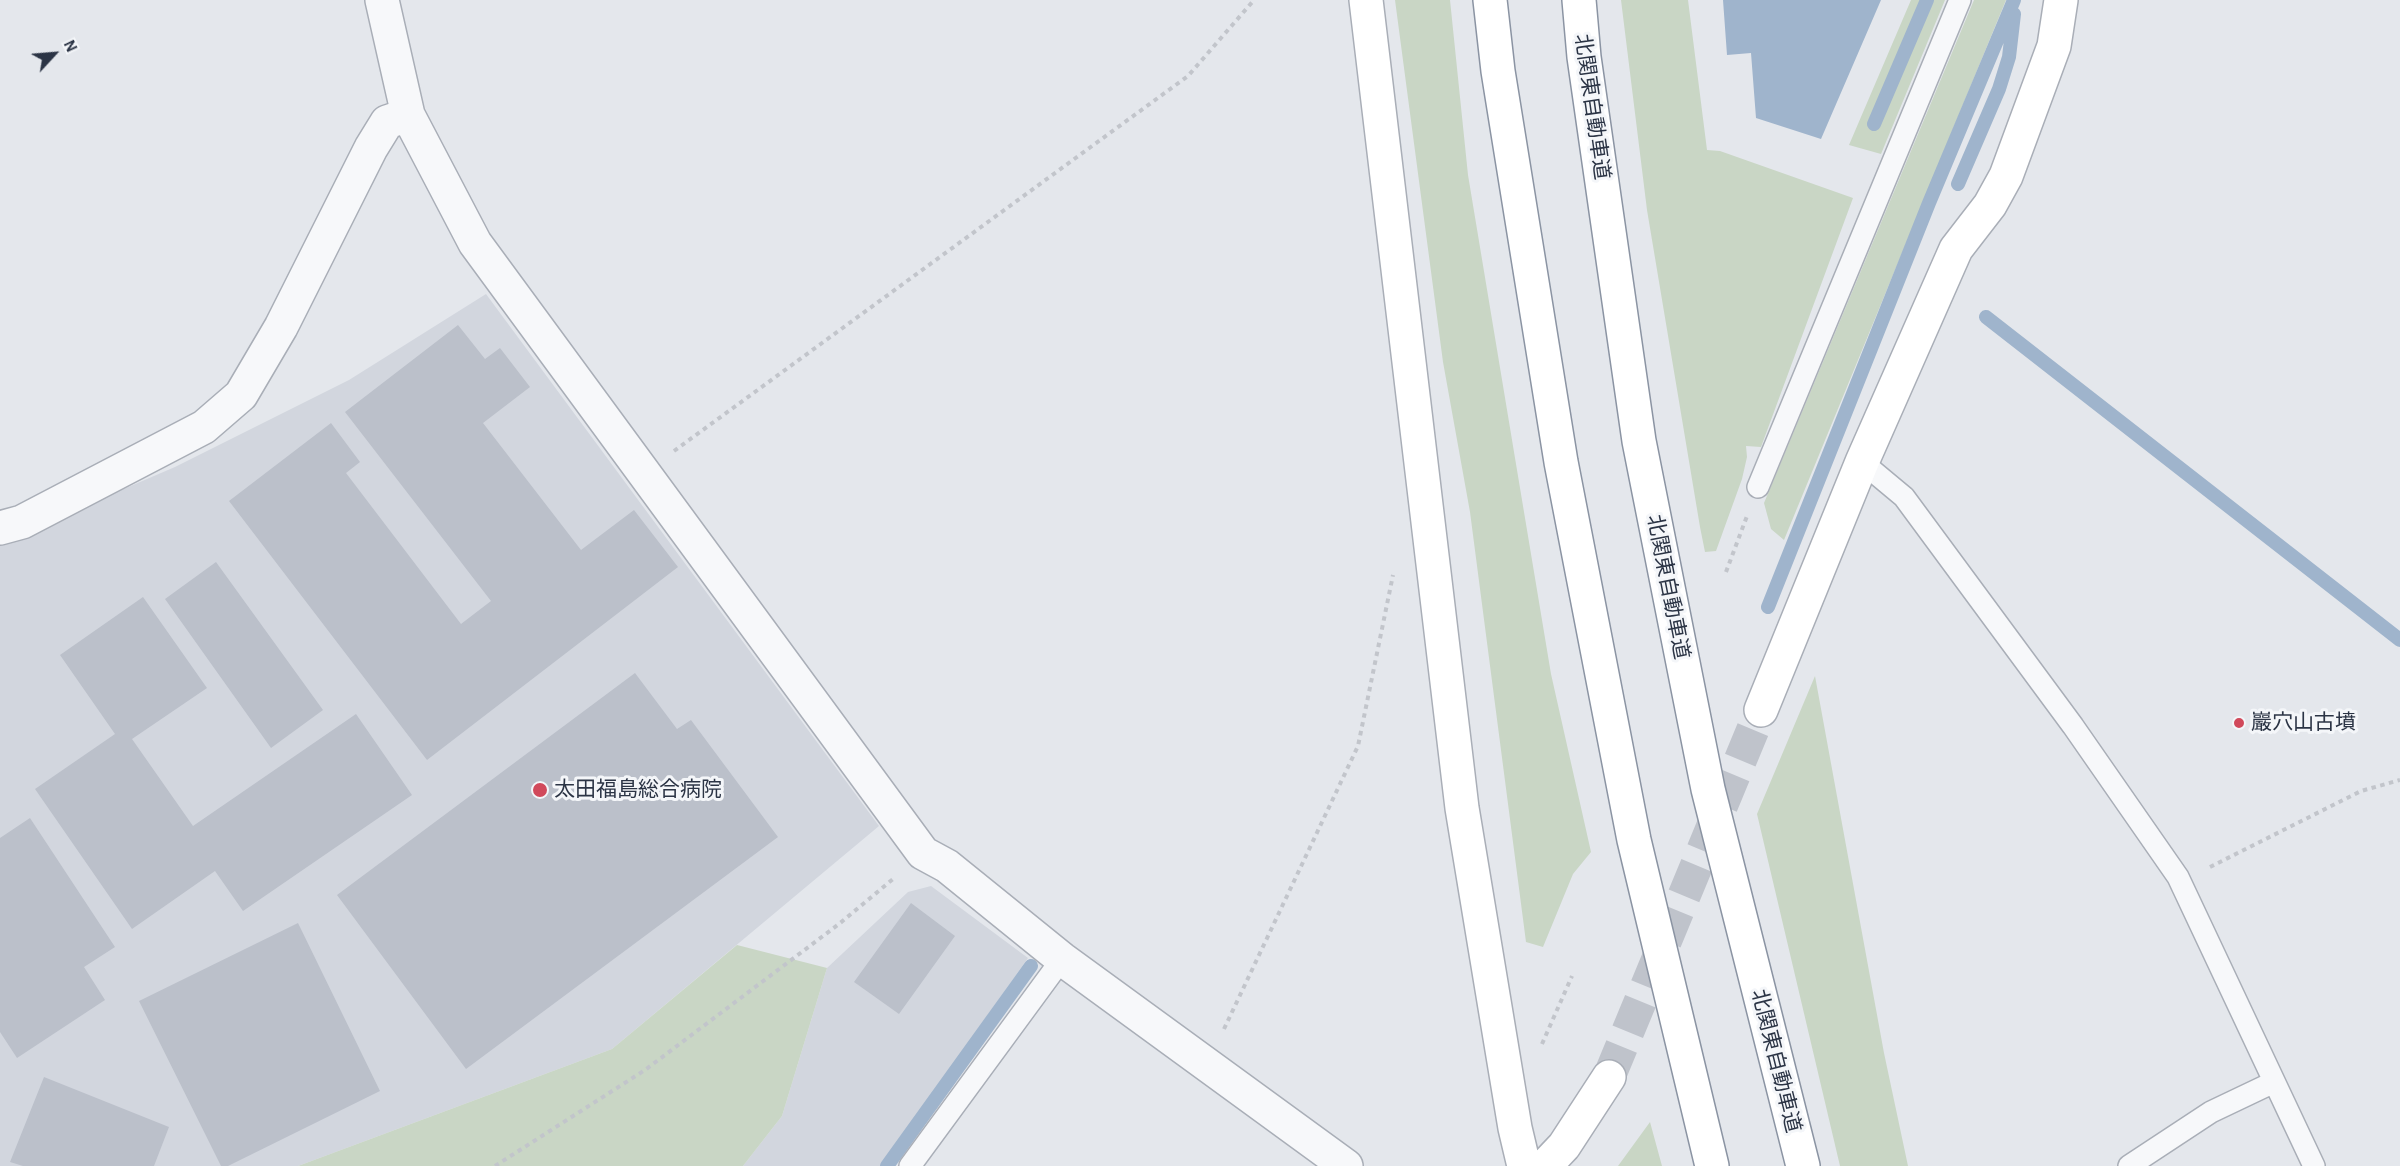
<!DOCTYPE html>
<meta charset="utf-8">
<style>
body{margin:0}
#map{position:relative;width:2400px;height:1166px;overflow:hidden;background:#e4e7ec;font-family:"Alegreya Sans",sans-serif}
canvas{display:block}
.north{position:absolute;left:24px;top:24px;width:60px;height:60px;-webkit-text-stroke:4px #f4f6f9;paint-order:stroke;rotate:64deg;font-size:16px;font-weight:700;line-height:24px;text-align:center;color:#2b3445}
.north::after{content:'';display:block;margin:auto;width:21px;height:27px;background:#2b3445;clip-path:polygon(50% 0,100% 100%,50% 72%,0 100%)}
</style>
<div id="map">
<canvas width="2400" height="1166"></canvas>
<div class="north">N</div>
</div>
<script>
const ctx = document.querySelector('canvas').getContext('2d');
ctx.lineJoin = 'round';
function fillPath(path, color) {
  ctx.fillStyle = color;
  ctx.fill(path, 'evenodd');
}
function poly(rows) {
  const path = new Path2D();
  for (const r of rows) {
    path.moveTo(r[0], r[1]);
    for (let i = 2; i < r.length; i += 2) path.lineTo(r[i], r[i + 1]);
  }
  return path;
}
function trace(path, color, width, dash) {
  ctx.strokeStyle = color;
  ctx.lineWidth = width;
  ctx.lineCap = dash ? 'butt' : 'round';
  ctx.setLineDash(dash || []);
  ctx.stroke(path);
}
function label(font, color, halo, rows, align = 'center') {
  ctx.font = font + ' "Alegreya Sans","Noto Sans JP",sans-serif';
  ctx.lineWidth = 6;
  ctx.setLineDash([]);
  ctx.textBaseline = 'middle';
  ctx.strokeStyle = halo;
  ctx.fillStyle = color;
  for (const [text, x, y, turn = 0] of rows) {
    ctx.save();
    ctx.translate(x, y);
    ctx.rotate((+turn || 0) * Math.PI / 180);
    ctx.textAlign = isNaN(turn) ? turn : align;
    if (halo) ctx.strokeText(text, 0, 0);
    ctx.fillText(text, 0, 0);
    ctx.restore();
  }
}
const built = poly([
 [486,294,879,826,612,1049,298,1166,0,1166,0,542,175,467,349,380],
 [931,886,1028,958,881,1166,743,1166,782,1116,827,968,908,892]
]);
const green = poly([
 [1395,0,1450,0,1468,175,1515,458,1551,674,1591,852,1573,874,1543,947,1526,942,1470,512,1443,362],
 [1621,0,1688,0,1707,150,1720,151,1853,198,1761,447,1746,446,1747,457,1742,479,1716,551,1705,552,1700,527,1647,210],
 [1911,0,1945,0,1881,154,1849,145],
 [1974,0,2006,0,1784,540,1771,529,1764,503],
 [1815,676,1884,1053,1908,1166,1840,1166,1757,814],
 [737,945,827,968,782,1116,743,1166,298,1166,612,1049],
 [1650,1122,1662,1166,1618,1166]
]);
const water = poly([
 [1723,0,1881,0,1821,139,1756,118,1751,53,1727,55]
]);
const stream = poly([
 [1874,124,1927,0],
 [1958,184,1999,89,2009,57,2014,14],
 [1986,317,2400,640],
 [1768,607,1929,203,2014,0],
 [887,1166,1031,966]
]);
const building = poly([
 [458,325,485,359,500,348,530,387,483,423,581,550,634,510,678,567,427,760,229,501,331,423,360,462,346,473,461,624,491,601,345,412],
 [216,562,323,710,271,748,165,599],
 [143,597,207,688,132,739,193,826,356,714,412,795,243,911,215,871,132,929,35,789,115,734,60,655],
 [635,673,677,729,691,720,778,837,466,1069,337,895],
 [30,818,115,947,84,967,105,1000,17,1058,0,1032,0,838],
 [911,903,955,936,899,1014,854,982],
 [298,923,380,1091,228,1166,221,1166,139,1001],
 [44,1077,169,1127,154,1166,23,1166,10,1162]
]);
const secondaryTunnel = poly([
 [1609,1077,1761,710]
]);
const path = poly([
 [674,451,1188,76,1254,0],
 [1726,572,1747,516],
 [2210,867,2361,791,2400,780],
 [1224,1029,1358,746,1393,575],
 [1542,1044,1572,976],
 [495,1166,645,1070,839,924,893,879]
]);
const lane = poly([
 [1862,462,1904,497,2073,726,2178,877,2314,1166],
 [1758,487,1960,0],
 [910,1166,1062,959],
 [2129,1166,2211,1112,2274,1082]
]);
const street = poly([
 [382,0,408,115,475,243,923,853,947,866,1062,959,1346,1166],
 [0,528,22,522,204,427,241,395,281,327,371,148,387,122,408,115]
]);
const secondary = poly([
 [1366,0,1462,808,1515,1128,1524,1166],
 [1761,710,1862,462,1956,249,1990,205,2006,176,2054,46,2061,0],
 [1545,1166,1564,1146,1609,1077]
]);
const highway = poly([
 [1490,0,1498,71,1561,462,1634,840,1712,1166],
 [1579,0,1584,57,1639,441,1708,789,1803,1166]
]);
const markers = [
 [2239,723,6,"#d1495b"],
 [540,790,8,"#d1495b"]
];
const streetNames = [
 ["北関東自動車道",1592,107,82],
 ["北関東自動車道",1668,587,79],
 ["北関東自動車道",1776,1061,76]
];
const poiNames = [
 ["巖穴山古墳",2251,723],
 ["太田福島総合病院",554,790]
];
fillPath(built, '#d2d6de');
fillPath(green, '#c9d6c5');
fillPath(water, '#9fb4cc');
trace(stream, '#9fb4cc', 14);
fillPath(building, '#bbc0ca');
trace(secondaryTunnel, '#bfc3cb', 33, [33, 16]);
trace(lane, '#a9aeb7', 24);
trace(street, '#a9aeb7', 36);
trace(secondary, '#a9aeb7', 36);
trace(highway, '#8b94a3', 36);
trace(path, '#c2c5cb', 4, [4.5, 4.5]);
trace(lane, '#f7f8fa', 21);
trace(street, '#f7f8fa', 33);
trace(secondary, '#fff', 33);
trace(highway, '#fff', 33);
for (const [x, y, r, color] of markers) {
  const dot = new Path2D();
  dot.arc(x, y, r, 0, 2 * Math.PI);
  ctx.fillStyle = color;
  ctx.fill(dot);
  trace(dot, '#f4f6f9', 2);
}
label('21px', '#2b3445', '#f4f6f9', streetNames);
label('21px', '#2b3445', '#f4f6f9', poiNames, 'left');
</script>
